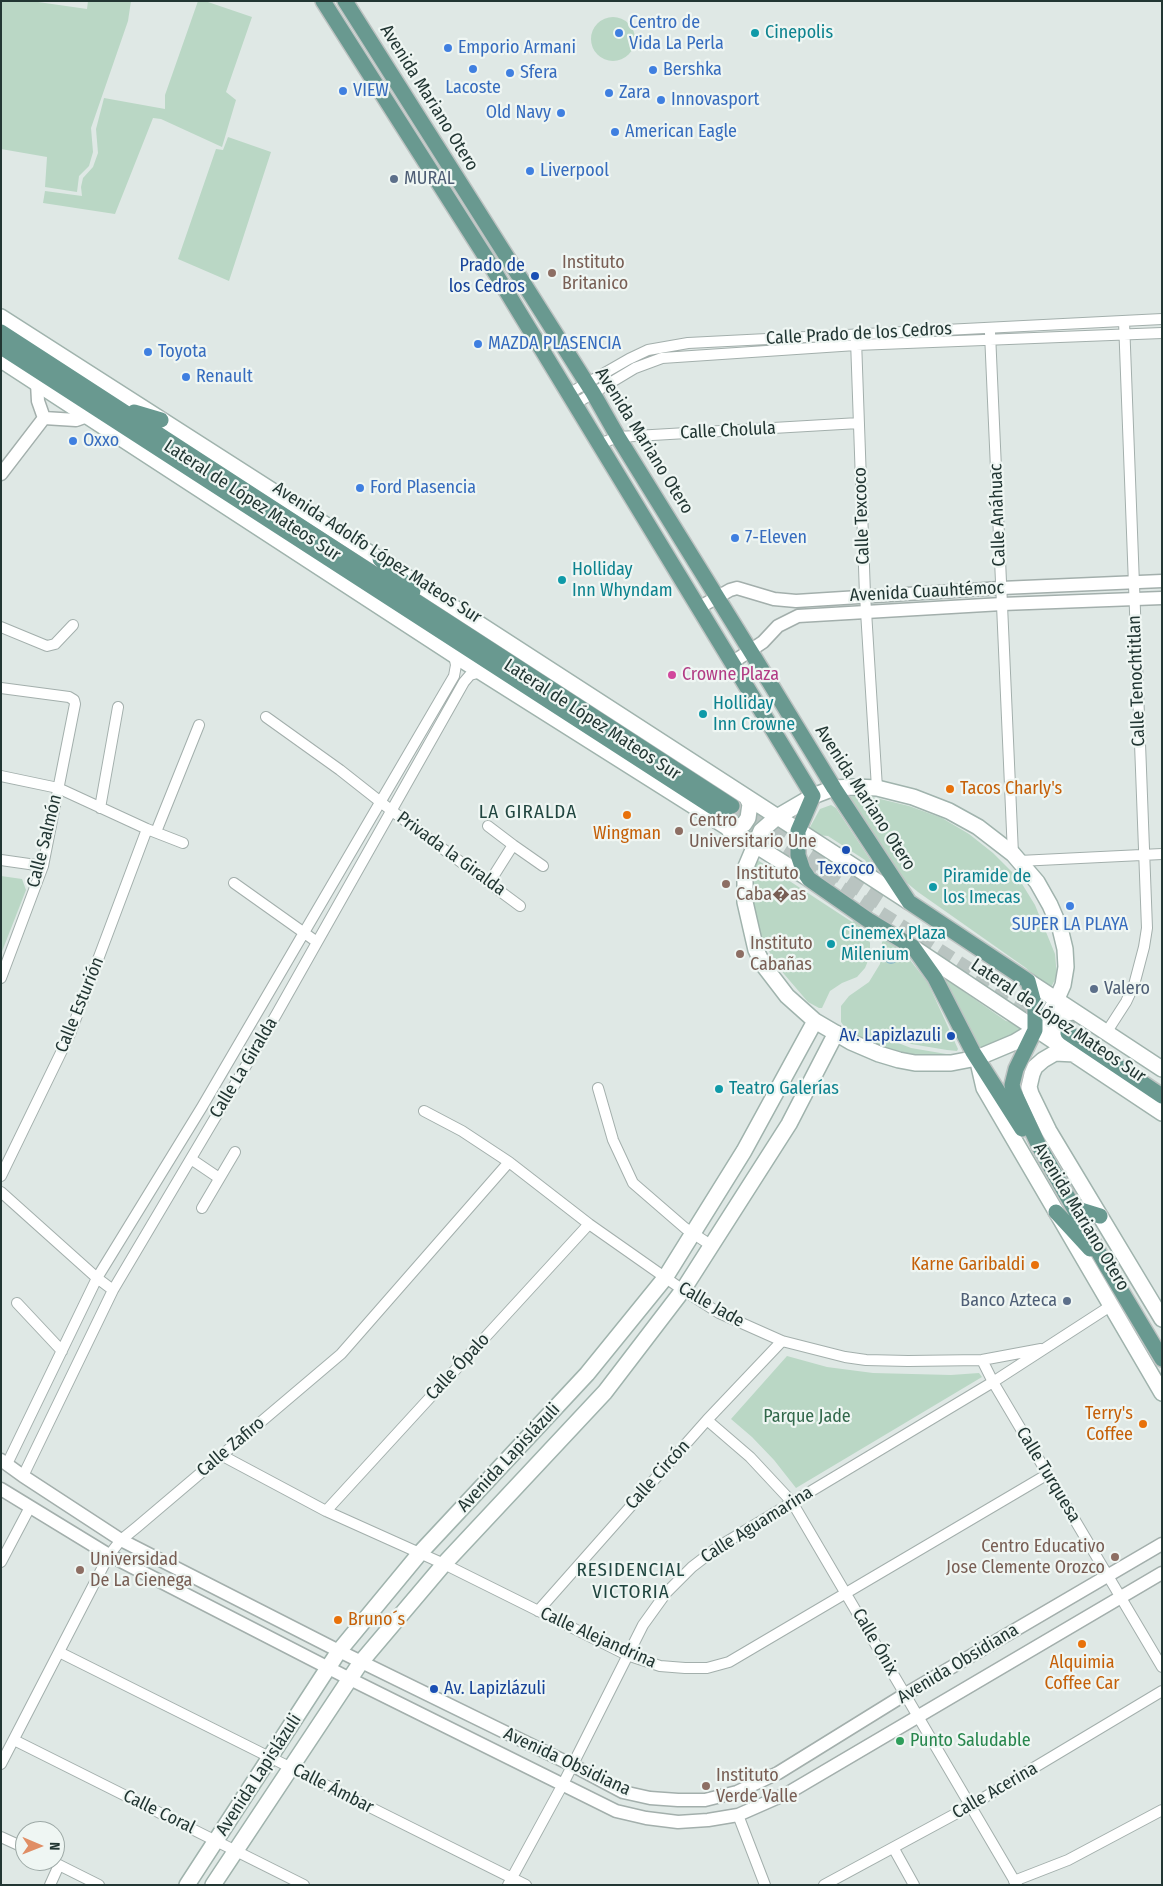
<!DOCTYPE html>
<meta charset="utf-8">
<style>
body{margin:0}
#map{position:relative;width:1163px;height:1886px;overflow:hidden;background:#dfe8e5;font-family:"Fira Sans Condensed",sans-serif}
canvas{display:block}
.frame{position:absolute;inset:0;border:2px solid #223633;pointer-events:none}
.north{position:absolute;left:15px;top:1821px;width:50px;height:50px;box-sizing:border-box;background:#eff6f3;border:1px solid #9da9a6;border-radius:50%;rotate:91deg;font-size:14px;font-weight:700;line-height:20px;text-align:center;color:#223633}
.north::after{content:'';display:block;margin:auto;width:18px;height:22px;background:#e08e65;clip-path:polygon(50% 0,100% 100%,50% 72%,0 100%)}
</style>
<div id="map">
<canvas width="1163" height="1886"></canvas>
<div class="frame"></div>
<div class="north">N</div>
</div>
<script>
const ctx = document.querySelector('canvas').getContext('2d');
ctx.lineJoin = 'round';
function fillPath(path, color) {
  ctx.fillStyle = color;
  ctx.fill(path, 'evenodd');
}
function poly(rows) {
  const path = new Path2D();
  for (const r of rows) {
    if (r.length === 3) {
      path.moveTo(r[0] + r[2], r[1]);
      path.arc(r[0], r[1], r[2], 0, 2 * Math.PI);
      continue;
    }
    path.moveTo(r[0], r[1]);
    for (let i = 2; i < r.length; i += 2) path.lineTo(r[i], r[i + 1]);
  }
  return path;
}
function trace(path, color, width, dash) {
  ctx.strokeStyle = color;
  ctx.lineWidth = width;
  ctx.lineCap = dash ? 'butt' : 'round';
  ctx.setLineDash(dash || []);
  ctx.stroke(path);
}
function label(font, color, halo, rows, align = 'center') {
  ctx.font = font + ' "Fira Sans Condensed",sans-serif';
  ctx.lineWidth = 4.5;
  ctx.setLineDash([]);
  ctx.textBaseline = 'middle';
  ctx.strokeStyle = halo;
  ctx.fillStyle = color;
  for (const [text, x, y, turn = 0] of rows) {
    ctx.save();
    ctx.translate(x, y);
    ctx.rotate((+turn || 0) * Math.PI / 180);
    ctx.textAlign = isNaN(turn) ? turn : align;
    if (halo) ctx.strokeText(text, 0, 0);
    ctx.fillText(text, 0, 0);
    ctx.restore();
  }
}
const green = poly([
 [1,1,31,1,87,9,88,1,131,1,128,21,91,128,93,152,89,166,79,176,77,192,45,187,47,157,1,149],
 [198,1,205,1,252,17,226,92,236,100,222,147,161,119,153,118,115,214,43,203,45,191,82,196,81,187,83,178,93,167,98,153,96,129,104,98,165,109,165,95],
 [613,39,22],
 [228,137,271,152,229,281,178,259,216,149,223,150],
 [856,796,872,797,909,806,942,818,969,834,993,853,1019,879,1035,905,1055,954,1057,976,1049,991,1026,968,918,892,901,878,847,797],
 [831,805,836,808,879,873,873,872,865,860,828,836,816,835,809,829,820,809],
 [756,859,852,922,856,920,867,935,870,943,870,956,865,968,857,977,842,983,830,991,822,1008,819,1008,808,1002,784,974,770,953,758,930,750,905,750,877],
 [1,876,22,879,26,890,1,954],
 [885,939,903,951,928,983,958,1049,957,1051,947,1050,911,1044,894,1037,886,1031,882,1033,883,1037,911,1048,958,1056,947,1057,905,1055,858,1039,846,1029,841,1022,841,1006,849,996,869,982,880,964,882,942],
 [942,973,952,977,960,989,1006,1021,1022,1024,1025,1028,999,1044,979,1049,941,979],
 [787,1356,827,1367,873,1373,951,1375,979,1373,982,1377,796,1488,774,1460,752,1437,731,1419]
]);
const water = poly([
 [891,958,6]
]);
const primaryTunnel = poly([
 [732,806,885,905],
 [725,815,1045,1018],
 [1049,1011,1073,1026]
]);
const minor = poly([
 [990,333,1013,854],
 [856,340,865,595,877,788],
 [568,394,629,359,648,350,688,343,1162,319],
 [575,404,635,368,662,358,856,345,1162,333],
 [599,444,618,437,859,423],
 [1,627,47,646,55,644,73,625],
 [1,688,69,697,74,700,75,704,43,866,1,978],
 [266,717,340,770,392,811,520,906],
 [1,776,58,788,147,829,183,843],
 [100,808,118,707],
 [488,826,513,845,489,883],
 [156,832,199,725],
 [513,845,543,866],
 [1,860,43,866],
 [1019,861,1162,854],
 [234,883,317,942],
 [1106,1033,1126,1002,1134,985,1144,947,1147,928,1124,321],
 [598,1088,613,1140,633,1183,685,1228,712,1246],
 [424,1111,462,1131,509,1162,589,1224,683,1290,719,1313,782,1341,845,1357,866,1360,908,1361,982,1360,1041,1349],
 [191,1159,219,1178],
 [1,1176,70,1034,147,829],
 [1,1192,97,1278,113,1290],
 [202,1208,235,1152],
 [17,1303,62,1351],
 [982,1360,993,1382,1162,1667],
 [707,1420,750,1457,792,1502,1017,1885],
 [221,1455,326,1511,444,1564,627,1655,660,1666,685,1668,707,1668,729,1662,1048,1474],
 [7,1464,97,1278,202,1107,454,676,456,665,454,655],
 [23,1476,113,1290,276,1015,464,682,470,675,481,672],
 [326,1511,589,1224],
 [1,1562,30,1507],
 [538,1611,707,1420,782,1341],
 [59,1652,526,1885],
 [14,1740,304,1885],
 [1,1764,109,1555,121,1540,137,1527,341,1354,509,1162],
 [738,1815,765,1885],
 [1,1837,25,1848],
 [894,1849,914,1885],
 [51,1861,99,1885],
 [1014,1881,1068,1860,1162,1810],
 [50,1885,59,1865],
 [508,1885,563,1784,643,1625,666,1593,692,1567,718,1547,993,1382,1112,1305],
 [824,1885,970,1806,1162,1691]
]);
const tertiary = poly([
 [37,383,38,401,44,418],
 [44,418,76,420,87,416],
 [1,474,44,418],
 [700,607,730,590,737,588,774,599,796,601,1001,588,1162,581],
 [733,662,763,642,778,626,798,616,1002,604,1162,598],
 [1,1460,23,1476,121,1540,339,1651,572,1765,623,1792,650,1798,678,1800,705,1800,737,1792,778,1773,904,1695,1162,1544],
 [1,1489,109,1555,350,1679,616,1811,646,1818,678,1822,708,1820,738,1815,788,1793,1162,1573]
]);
const secondary = poly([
 [1,317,379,559,909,902],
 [1,360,454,655,809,879],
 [855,787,877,788,913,797,949,811,978,827,1013,854,1037,882,1050,905,1060,928,1065,949,1066,967,1063,985,1056,1001,1048,1015,1035,1030,1015,1042,977,1058,951,1063,915,1063,899,1060,879,1054,851,1042,815,1021,787,996,764,966,756,950,745,902,745,869,761,831,777,817,813,796,834,788,855,787],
 [729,830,744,824,748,818,750,804,747,798],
 [914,948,1162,1113],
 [1028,981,1162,1069],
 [1056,1042,1054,1028,1057,1020,1064,1014,1073,1012],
 [1075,1054,1055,1053,1043,1060,1035,1067,1032,1074,1029,1087,1031,1094,1049,1131,1162,1319],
 [978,1062,984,1088,1162,1393],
 [187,1885,339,1651,420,1553,587,1374,665,1278,744,1151,815,1021],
 [213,1885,361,1662,444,1564,605,1392,683,1290,789,1124,836,1033]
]);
const primary = poly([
 [323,1,485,256,813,796,798,831,798,855,803,870,809,879,868,920,913,947,935,978,973,1052,1022,1129],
 [345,1,593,393,618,437,751,652,834,788,909,902,1028,981,1035,1007,1035,1030,1016,1069,1012,1085,1014,1092,1039,1146,1107,1267,1162,1359],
 [1,332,732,806],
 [1,347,725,815],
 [134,412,161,420],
 [380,559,413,591],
 [1068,1033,1162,1096],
 [1074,1208,1100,1216],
 [1056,1212,1090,1249]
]);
const markers = [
 [619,33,5,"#3f7fe0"],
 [755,33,5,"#0f9aa8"],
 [448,48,5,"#3f7fe0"],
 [473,69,5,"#3f7fe0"],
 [653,70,5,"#3f7fe0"],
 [510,73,5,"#3f7fe0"],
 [343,91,5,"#3f7fe0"],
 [609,93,5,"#3f7fe0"],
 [661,100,5,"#3f7fe0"],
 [561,113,5,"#3f7fe0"],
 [615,132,5,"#3f7fe0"],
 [530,171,5,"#3f7fe0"],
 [394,179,5,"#5c6f8a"],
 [552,273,5,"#8d6e63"],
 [535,276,5,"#1a4fb4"],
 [478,344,5,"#3f7fe0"],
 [148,352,5,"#3f7fe0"],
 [186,377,5,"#3f7fe0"],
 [73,441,5,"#3f7fe0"],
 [360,488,5,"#3f7fe0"],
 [735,538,5,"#3f7fe0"],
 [562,580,5,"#0f9aa8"],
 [672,675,5,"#d1479c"],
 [703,714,5,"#0f9aa8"],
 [950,789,5,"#e8710a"],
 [627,815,5,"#e8710a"],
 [679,831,5,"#8d6e63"],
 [846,850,5,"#1a4fb4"],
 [726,884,5,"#8d6e63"],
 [933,887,5,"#0f9aa8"],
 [1070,906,5,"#3f7fe0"],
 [831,944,5,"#0f9aa8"],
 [740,954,5,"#8d6e63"],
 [1094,989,5,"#5c6f8a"],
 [951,1036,5,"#1a4fb4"],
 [719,1089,5,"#0f9aa8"],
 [1035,1265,5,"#e8710a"],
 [1067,1301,5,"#5c6f8a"],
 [1143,1424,5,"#e8710a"],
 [1115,1557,5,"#8d6e63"],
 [80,1570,5,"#8d6e63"],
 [338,1620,5,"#e8710a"],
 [1082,1644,5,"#e8710a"],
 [434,1689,5,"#1a4fb4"],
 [900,1741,5,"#2e9e5b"],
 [706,1786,5,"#8d6e63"]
];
const shopNames = [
 ["Centro de",629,23],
 ["Vida La Perla",629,44],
 ["Emporio Armani",458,48],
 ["Bershka",663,70],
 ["Sfera",520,73],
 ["Lacoste",473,88,"center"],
 ["VIEW",353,91],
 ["Zara",619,93],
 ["Innovasport",671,100],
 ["Old Navy",551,113,"right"],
 ["American Eagle",625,132],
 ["Liverpool",540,171],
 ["MAZDA PLASENCIA",488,344],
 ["Toyota",158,352],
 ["Renault",196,377],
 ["Oxxo",83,441],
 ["Ford Plasencia",370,488],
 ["7-Eleven",745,538],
 ["SUPER LA PLAYA",1070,925,"center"]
];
const cultureNames = [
 ["Cinepolis",765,33],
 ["Holliday",572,570],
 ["Inn Whyndam",572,591],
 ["Holliday",713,704],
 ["Inn Crowne",713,725],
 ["Piramide de",943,877],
 ["los Imecas",943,898],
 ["Cinemex Plaza",841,934],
 ["Milenium",841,955],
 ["Teatro Galerías",729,1089]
];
const streetNames = [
 ["Avenida Mariano Otero",429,98,58],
 ["Calle Prado de los Cedros",859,334,-3],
 ["Calle Cholula",728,431,-3],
 ["Avenida Mariano Otero",644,441,58],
 ["Lateral de López Mateos Sur",252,501,33],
 ["Calle Anáhuac",998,515,-92],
 ["Calle Texcoco",862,516,-92],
 ["Avenida Adolfo López Mateos Sur",377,553,33],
 ["Avenida Cuauhtémoc",927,592,-3],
 ["Calle Tenochtitlan",1137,681,-92],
 ["Lateral de López Mateos Sur",592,720,33],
 ["Avenida Mariano Otero",865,798,57],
 ["Calle Salmón",45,841,-76],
 ["Privada la Giralda",451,854,36],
 ["Calle Esturión",80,1005,-68],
 ["Lateral de López Mateos Sur",1058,1021,34],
 ["Calle La Giralda",244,1068,-59],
 ["Avenida Mariano Otero",1081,1217,59],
 ["Calle Jade",711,1305,30],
 ["Calle Ópalo",458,1367,-47],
 ["Calle Zafiro",231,1447,-40],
 ["Avenida Lapislázuli",509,1458,-47],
 ["Calle Circón",658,1475,-48],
 ["Calle Turquesa",1048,1475,59],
 ["Calle Aguamarina",757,1525,-32],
 ["Calle Alejandrina",598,1638,24],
 ["Calle Ónix",875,1642,60],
 ["Avenida Obsidiana",958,1664,-31],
 ["Avenida Obsidiana",567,1762,25],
 ["Avenida Lapislázuli",259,1775,-57],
 ["Calle Ámbar",333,1789,27],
 ["Calle Acerina",995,1791,-30],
 ["Calle Coral",159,1812,26]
];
const serviceNames = [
 ["MURAL",404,179],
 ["Valero",1104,989],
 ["Banco Azteca",1057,1301,"right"]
];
const educationNames = [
 ["Instituto",562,263],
 ["Britanico",562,284],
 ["Centro",689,821],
 ["Universitario Une",689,842],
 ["Instituto",736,874],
 ["Caba�as",736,895],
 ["Instituto",750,944],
 ["Cabañas",750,965],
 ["Centro Educativo",1105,1547,"right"],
 ["Jose Clemente Orozco",1105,1568,"right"],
 ["Universidad",90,1560],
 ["De La Cienega",90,1581],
 ["Instituto",716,1776],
 ["Verde Valle",716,1797]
];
const transitNames = [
 ["Prado de",525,266],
 ["los Cedros",525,287],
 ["Texcoco",846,869,"center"],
 ["Av. Lapizlazuli",941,1036],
 ["Av. Lapizlázuli",444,1689,"left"]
];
const hotelNames = [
 ["Crowne Plaza",682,675]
];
const foodNames = [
 ["Tacos Charly's",960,789],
 ["Wingman",627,834,"center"],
 ["Karne Garibaldi",1025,1265,"right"],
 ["Terry's",1133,1414,"right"],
 ["Coffee",1133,1435,"right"],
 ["Bruno´s",348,1620],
 ["Alquimia",1082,1663,"center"],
 ["Coffee Car",1082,1684,"center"]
];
const parkNames = [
 ["Parque Jade",807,1417]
];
const leisureNames = [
 ["Punto Saludable",910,1741]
];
const neighbourhoodNames = [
 ["LA GIRALDA",528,813],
 ["RESIDENCIAL",631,1571],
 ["VICTORIA",631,1593]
];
fillPath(green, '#bad7c5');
fillPath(water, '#8dbac7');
trace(primaryTunnel, '#b9c4c1', 15, [15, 8]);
trace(minor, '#a3afac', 12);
trace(tertiary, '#a3afac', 15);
trace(secondary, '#a0b3ad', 18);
trace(primary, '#bdc3c2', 18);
trace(minor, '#fff', 10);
trace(tertiary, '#fff', 12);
trace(secondary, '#fff', 15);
trace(primary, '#699990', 15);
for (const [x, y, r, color] of markers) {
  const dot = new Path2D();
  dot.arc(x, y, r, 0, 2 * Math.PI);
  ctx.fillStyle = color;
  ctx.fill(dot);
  trace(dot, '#eff6f3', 2);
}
label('18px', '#366cbe', '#eff6f3', shopNames, 'left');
label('18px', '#0d838f', '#eff6f3', cultureNames, 'left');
label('18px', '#223633', '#eff6f3', streetNames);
label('18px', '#4e5e75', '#eff6f3', serviceNames, 'left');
label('18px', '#785e54', '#eff6f3', educationNames, 'left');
label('18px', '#164399', '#eff6f3', transitNames, 'right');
label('18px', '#b23c85', '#eff6f3', hotelNames, 'left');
label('18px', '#c56008', '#eff6f3', foodNames, 'left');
label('18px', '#32684b', '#eff6f3', parkNames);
label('18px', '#27864d', '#eff6f3', leisureNames, 'left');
ctx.letterSpacing = '1px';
label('19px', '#214640', '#eff6f3', neighbourhoodNames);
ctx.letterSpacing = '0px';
</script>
